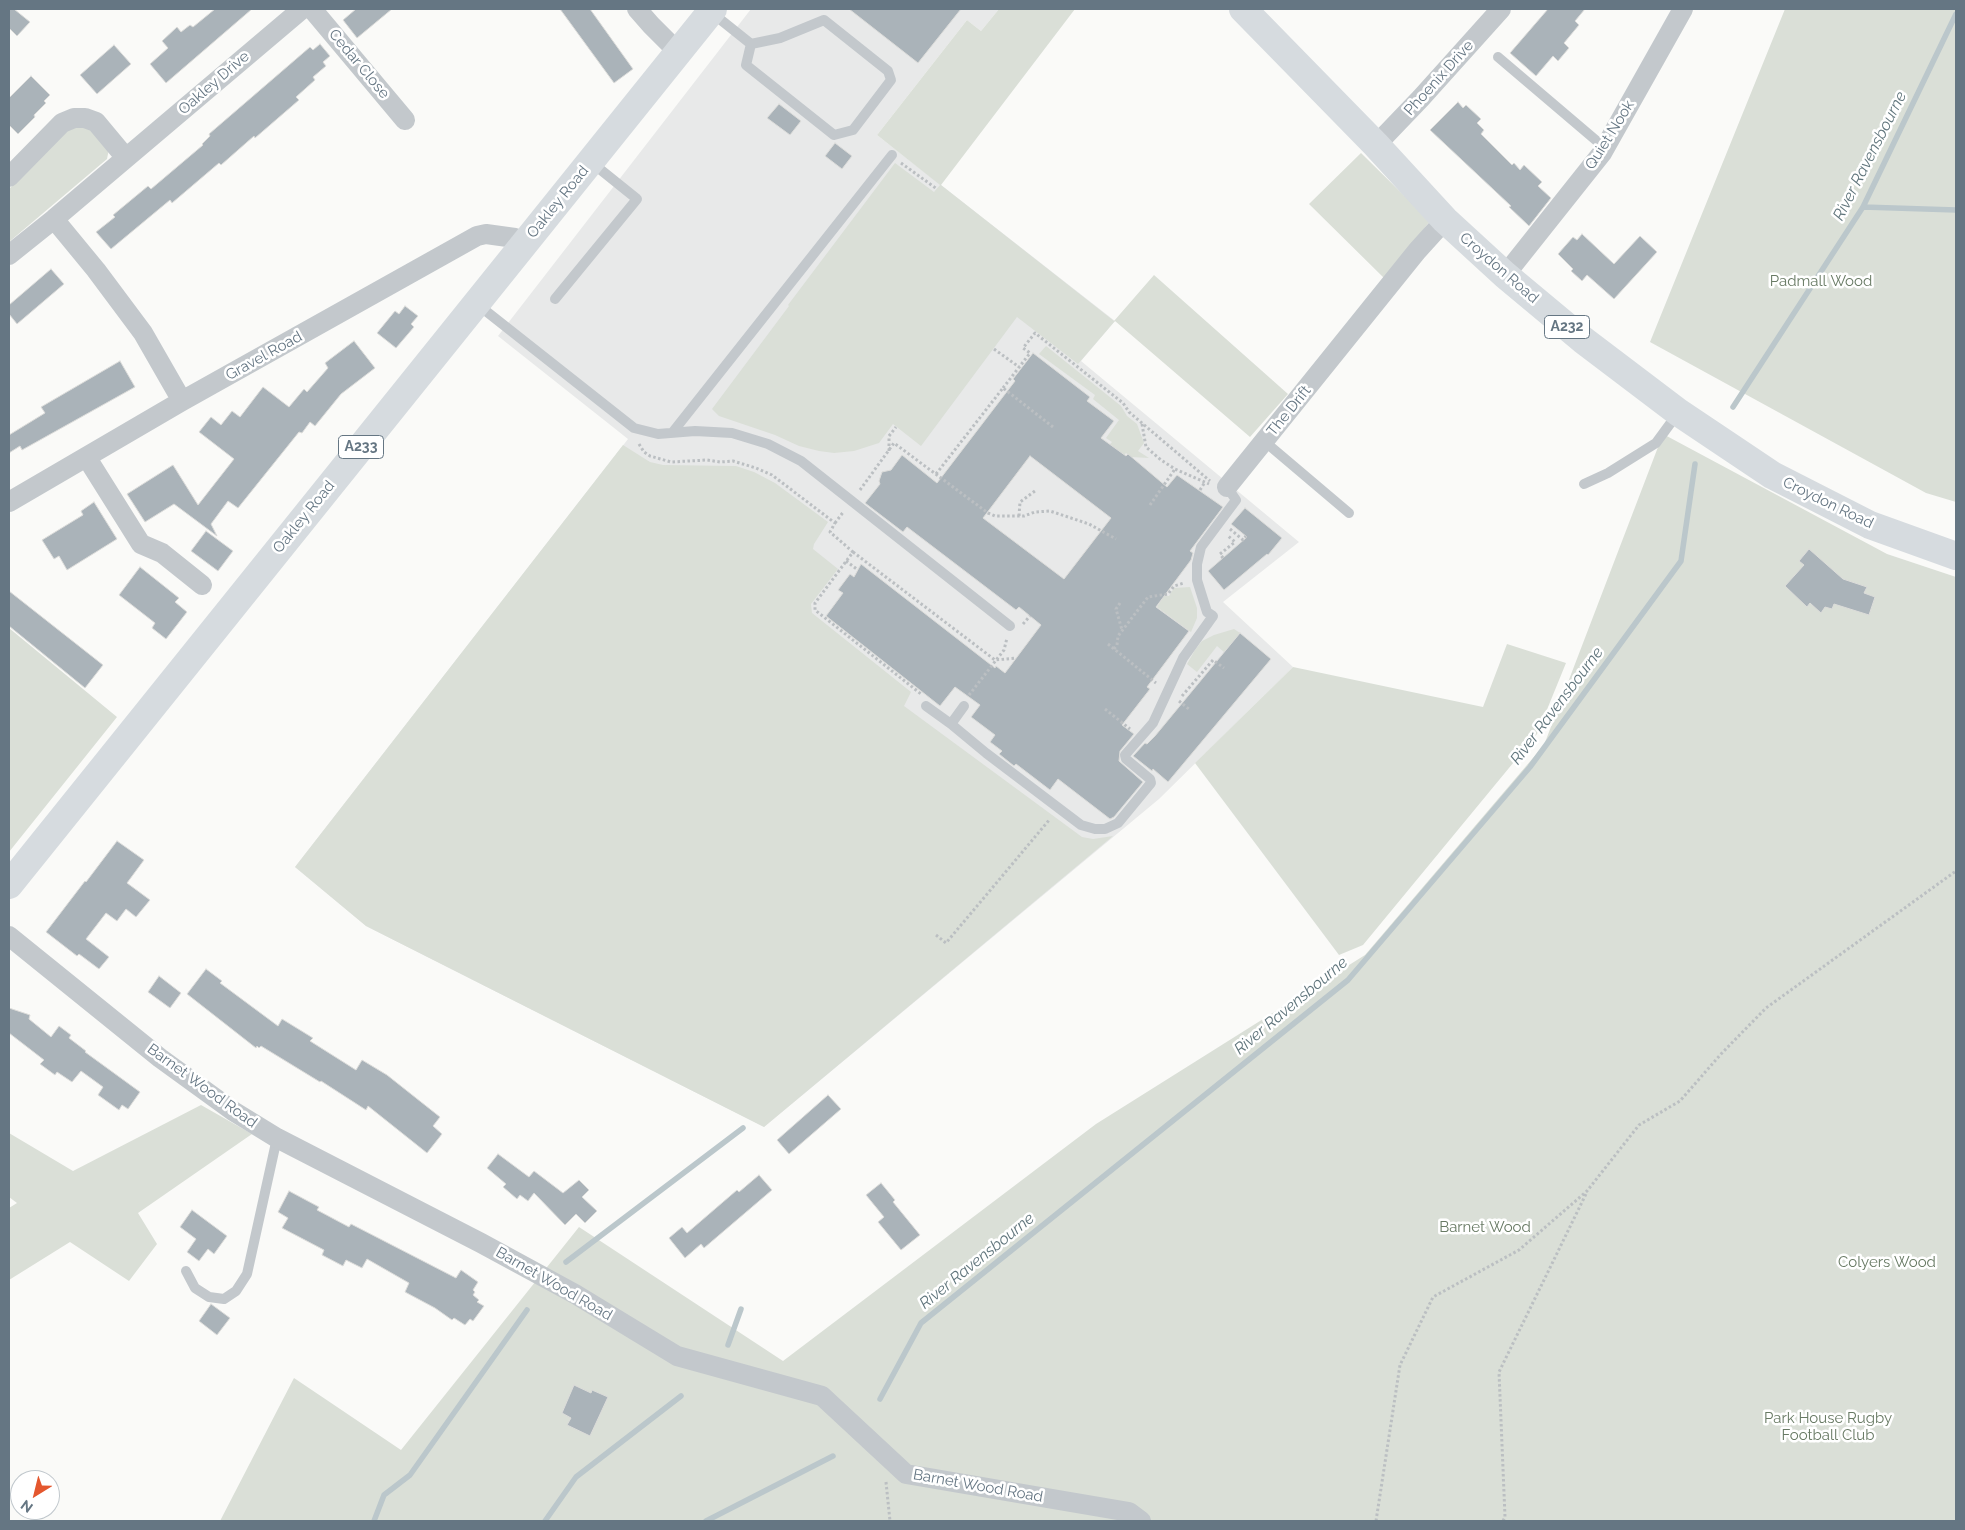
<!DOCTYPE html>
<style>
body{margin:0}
#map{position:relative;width:1965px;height:1530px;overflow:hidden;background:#fafaf8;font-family:Raleway,sans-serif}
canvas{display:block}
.frame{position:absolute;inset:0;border:10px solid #657683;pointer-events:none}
.north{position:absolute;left:10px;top:1470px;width:50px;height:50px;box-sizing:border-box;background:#fff;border:1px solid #c1c8cd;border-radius:50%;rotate:216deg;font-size:14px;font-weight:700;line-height:20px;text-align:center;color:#657683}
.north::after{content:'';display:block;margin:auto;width:18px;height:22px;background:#e4572e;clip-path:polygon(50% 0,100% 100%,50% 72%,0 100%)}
</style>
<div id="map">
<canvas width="1965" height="1530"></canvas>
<div class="frame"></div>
<div class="north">N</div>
</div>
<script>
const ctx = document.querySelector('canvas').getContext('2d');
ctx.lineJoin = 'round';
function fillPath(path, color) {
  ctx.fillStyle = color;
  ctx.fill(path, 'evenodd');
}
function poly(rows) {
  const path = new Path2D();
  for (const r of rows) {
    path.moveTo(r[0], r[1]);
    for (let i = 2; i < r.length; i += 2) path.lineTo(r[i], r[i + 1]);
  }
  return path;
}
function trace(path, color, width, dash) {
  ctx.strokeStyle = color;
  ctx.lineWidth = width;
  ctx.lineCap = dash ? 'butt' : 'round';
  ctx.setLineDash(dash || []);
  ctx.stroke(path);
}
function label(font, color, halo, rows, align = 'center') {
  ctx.font = font + ' Raleway,sans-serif';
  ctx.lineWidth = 5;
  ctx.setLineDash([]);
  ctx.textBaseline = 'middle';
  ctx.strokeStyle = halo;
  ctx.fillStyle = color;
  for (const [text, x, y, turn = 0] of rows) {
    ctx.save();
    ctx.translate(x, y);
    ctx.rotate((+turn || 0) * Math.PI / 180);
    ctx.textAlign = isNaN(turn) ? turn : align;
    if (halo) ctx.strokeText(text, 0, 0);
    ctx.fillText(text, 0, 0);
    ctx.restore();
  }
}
const built = poly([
 [751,9,999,9,981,31,967,20,877,135,1115,321,1081,361,1299,542,1223,602,1293,667,1159,799,764,1127,366,926,295,867,628,439,498,336]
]);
const green = poly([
 [999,9,1075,9,941,185,1114,321,1154,275,1288,394,1250,437,1115,321,1078,364,1017,317,921,446,893,424,879,443,854,451,834,453,819,451,799,446,775,435,719,416,712,409,789,306,788,305,895,163,934,192,940,185,877,135,967,20,981,31],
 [1785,9,1956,9,1956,502,1926,493,1650,342],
 [71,127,90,127,109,149,107,159,9,242,9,189],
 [1361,153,1430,221,1385,279,1309,204],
 [1046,346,1121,406,1127,416,1137,424,1144,443,1138,451,1149,458,1131,457,1126,453,1119,461,1105,450,1112,442,1106,438,1119,420,1093,399,1095,395,1039,354],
 [1663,434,1887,554,1956,577,1956,1521,220,1521,294,1378,401,1450,579,1227,783,1361,1096,1124,1365,955,1544,745],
 [623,445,650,462,663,465,736,466,754,472,775,483,828,522,814,544,813,549,838,569,811,604,812,613,911,692,904,706,1082,837,1093,839,1113,836,764,1127,366,926,295,867],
 [1190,587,1197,608,1197,618,1191,632,1157,607,1164,596,1169,596,1174,588],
 [9,628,117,717,9,852],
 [1234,629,1240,633,1224,652,1217,646,1197,672,1187,664,1195,650,1202,641,1214,635],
 [1507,644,1566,663,1537,734,1363,945,1339,955,1195,763,1293,667,1483,707],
 [201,1105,252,1134,138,1213,157,1244,129,1281,70,1242,9,1280,9,1208,17,1203,9,1197,9,1133,73,1171]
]);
const stream = poly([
 [1863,207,1956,210],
 [1733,407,1863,207,1956,14],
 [566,1262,743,1128],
 [728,1345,741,1309],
 [880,1399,921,1323,1348,980,1530,767,1681,561,1695,464],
 [374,1521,384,1495,410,1475,527,1310],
 [545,1521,576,1477,681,1396],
 [706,1521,833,1456]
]);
const building = poly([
 [9,9,14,9,30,22,17,36,9,28,9,9],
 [215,9,252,9,166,83,150,64,168,48,162,41,177,27,181,32,190,25,193,27,215,9],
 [356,9,392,9,357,38,343,20,356,9],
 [560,9,590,9,633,69,614,83,560,9],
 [849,9,961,9,918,63,849,9],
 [1548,9,1585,9,1575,21,1579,25,1564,43,1569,48,1558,61,1553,56,1536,76,1510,53,1548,9],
 [320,44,330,56,323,62,326,66,313,77,315,80,296,97,299,100,255,138,254,136,221,165,219,163,172,203,170,200,111,249,96,232,115,217,113,215,148,186,151,189,203,145,202,144,210,136,209,134,310,47,313,50,320,44],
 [114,45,131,64,97,94,80,75,114,45],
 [31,76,50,95,44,101,46,103,34,115,35,117,18,134,9,125,9,98,31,76],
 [1458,102,1463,108,1466,105,1481,119,1477,123,1484,130,1481,134,1512,165,1514,163,1520,170,1524,165,1542,182,1538,186,1551,198,1529,226,1509,207,1511,206,1430,130,1458,102],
 [779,104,801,121,790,135,767,118,779,104],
 [835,143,852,156,842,169,825,156,835,143],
 [1582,234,1614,264,1640,236,1657,252,1614,299,1587,275,1582,281,1571,271,1573,269,1558,254,1573,237,1577,240,1582,234],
 [51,269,64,284,17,324,9,314,9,305,51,269],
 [405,306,418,316,411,324,414,327,396,348,377,333,395,311,399,314,405,306],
 [354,341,375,368,341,394,315,426,310,422,302,433,299,432,238,508,228,501,211,524,217,536,174,504,145,522,127,494,173,465,198,505,234,459,199,432,211,417,221,425,232,411,240,417,263,387,289,407,304,389,307,392,328,368,325,363,354,341],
 [1033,353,1090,397,1087,401,1114,421,1101,438,1126,456,1128,454,1167,487,1177,475,1223,507,1190,551,1193,553,1191,560,1156,607,1189,631,1147,687,1150,689,1122,725,1134,734,1120,751,1119,761,1143,782,1114,817,1110,819,1058,779,1050,790,1016,764,1014,766,999,754,1002,751,990,742,995,735,971,717,980,705,955,687,940,706,826,616,843,593,838,590,850,574,854,577,861,564,995,668,996,666,1005,673,1041,625,1019,607,1016,610,907,527,903,532,865,503,880,484,879,481,882,472,891,470,902,455,937,483,1015,381,1013,379,1033,353],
 [1030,456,1111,518,1064,579,983,518,1030,456],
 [120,361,135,387,22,450,20,446,9,453,9,435,45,413,41,407,120,361],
 [94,502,117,539,67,570,59,556,54,559,42,540,83,515,81,511,94,502],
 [1245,508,1282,538,1268,555,1267,554,1224,590,1208,571,1247,537,1231,524,1245,508],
 [206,531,233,551,218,571,191,551,206,531],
 [1809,549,1843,579,1867,587,1864,593,1875,597,1869,615,1834,604,1832,609,1825,607,1821,613,1810,603,1807,607,1785,586,1804,565,1799,561,1809,549],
 [140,567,179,598,175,602,187,612,166,639,152,628,155,623,119,595,140,567],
 [9,591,103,665,85,688,9,626,9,591],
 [1240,633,1271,659,1168,782,1153,769,1152,771,1133,756,1145,743,1147,744,1155,736,1240,633],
 [117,841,144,860,127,883,150,900,136,917,126,909,117,921,106,913,86,939,109,957,99,969,79,954,77,956,46,932,85,881,86,882,117,841],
 [206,969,222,981,220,983,278,1026,282,1019,313,1038,310,1041,356,1070,362,1060,387,1075,440,1117,433,1126,442,1134,427,1153,368,1106,366,1110,321,1081,320,1082,261,1046,259,1048,257,1046,256,1048,187,994,206,969],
 [159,976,181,993,170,1008,148,992,159,976],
 [9,1008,30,1015,29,1019,51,1037,59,1026,71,1035,69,1038,86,1051,85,1052,140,1092,128,1109,122,1105,119,1110,98,1095,103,1087,81,1071,72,1082,57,1072,55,1075,40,1064,44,1060,9,1033,9,1008],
 [828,1095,841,1109,789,1154,777,1140,828,1095],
 [498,1154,529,1177,534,1171,563,1193,579,1180,589,1190,582,1197,597,1211,585,1223,576,1214,565,1225,534,1193,528,1201,520,1195,517,1199,503,1187,506,1184,487,1168,498,1154],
 [759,1175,772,1190,704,1248,701,1244,685,1258,669,1238,682,1227,687,1233,737,1190,739,1192,759,1175],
 [881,1183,895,1200,893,1202,920,1235,901,1250,878,1222,884,1217,866,1195,881,1183],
 [289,1191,319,1207,317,1210,349,1227,351,1224,456,1278,461,1270,478,1282,473,1290,475,1292,473,1295,479,1300,477,1302,484,1306,473,1321,470,1319,465,1325,454,1318,452,1320,435,1308,405,1292,409,1283,367,1259,362,1268,346,1260,343,1266,322,1255,324,1250,282,1228,288,1218,278,1212,289,1191],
 [192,1210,227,1236,214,1254,208,1249,199,1261,187,1252,196,1239,180,1227,192,1210],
 [211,1304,230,1318,217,1335,199,1321,211,1304],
 [574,1385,591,1393,592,1390,608,1397,590,1436,567,1425,571,1418,562,1413,574,1385]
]);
const path = poly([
 [901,163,937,189],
 [994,349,1019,367],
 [1003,388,1030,353,1023,348,1035,333,1123,403,1129,412,1210,481],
 [1142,424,1146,447,1161,460,1175,469,1209,484],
 [639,444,644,452,650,456,671,462,707,460,720,462,733,461,756,468,772,475,835,523,830,532,853,552,815,603,815,610,921,694],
 [889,451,889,436,896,427],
 [936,474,1003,388,1053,427],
 [860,490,894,443,988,513,995,516,1024,516,1035,512,1050,511,1089,524,1116,539],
 [1200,490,1205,482],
 [1150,505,1175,469],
 [1019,516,1020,502,1035,491],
 [835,523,844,511],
 [1230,529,1243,540,1246,536],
 [853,552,995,660,1016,658],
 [1223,558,1220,554,1235,542,1227,535],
 [846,561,858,570],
 [1120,603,1116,609,1122,630],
 [1023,624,1030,616],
 [1108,644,1156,683],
 [1114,649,1117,645,1118,636,1148,597,1168,594,1174,586,1184,583],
 [969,695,1004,650,1007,638],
 [1182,696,1213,660,1224,668],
 [1179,701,1190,710],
 [1105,709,1130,729],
 [936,935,946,943,1050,819],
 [886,1482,890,1521],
 [1376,1521,1400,1365,1433,1297,1519,1250,1587,1191,1639,1125,1680,1101,1721,1054,1766,1008,1956,871],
 [1503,1521,1505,1517,1499,1372,1586,1194]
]);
const service = poly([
 [711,12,751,44],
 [824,20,888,71,891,80,853,130,834,135,746,65,751,44,780,38,824,20],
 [1498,57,1605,148],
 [555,299,637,199,591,162],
 [477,304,634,428,658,434,695,431,732,433,768,444,801,461,1010,626],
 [672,433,892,155],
 [1264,441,1349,513],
 [1584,484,1608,473,1656,443,1678,413],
 [926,706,951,724],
 [964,706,951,724,986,753,1081,825,1095,829,1105,829,1118,823,1151,783,1150,779,1126,759,1125,755,1153,723,1183,658,1213,616,1207,612,1197,580,1197,564,1201,547,1236,500,1227,487],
 [186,1271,195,1288,209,1297,224,1299,236,1291,247,1274,277,1138]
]);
const minor = poly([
 [312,9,405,120],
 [637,9,651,25,678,52],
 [1376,145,1421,98,1501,9],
 [9,177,62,123,74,118,85,118,96,122,126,158],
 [54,219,96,270,143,333,182,401],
 [9,255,54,219,302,9],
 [1505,275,1602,153,1683,9],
 [87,458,141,544,162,553,202,585],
 [1227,487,1417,251,1445,220],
 [9,502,182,401,477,236,486,234,515,238,523,246],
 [9,936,160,1058,233,1111,277,1138,481,1243,575,1294,677,1356,822,1396,906,1474,1129,1512,1141,1521]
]);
const primary = poly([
 [9,885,713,9]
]);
const trunk = poly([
 [1243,9,1376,145,1445,220,1505,275,1583,340,1678,412,1772,475,1870,525,1956,556]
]);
const shields = [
 [1567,327,45],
 [361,447,45]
];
const shieldNames = [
 ["A232",1567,327],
 ["A233",361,447]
];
const streetNames = [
 ["Cedar Close",359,64,50],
 ["Phoenix Drive",1439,78,-48],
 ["Oakley Drive",214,83,-41],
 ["Quiet Nook",1610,135,-58],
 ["Oakley Road",558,202,-51],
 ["Croydon Road",1499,268,41],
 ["Gravel Road",264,356,-29],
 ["The Drift",1289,411,-51],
 ["Croydon Road",1828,503,26],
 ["Oakley Road",304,517,-51],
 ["Barnet Wood Road",202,1086,36],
 ["Barnet Wood Road",554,1284,30],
 ["Barnet Wood Road",978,1486,10]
];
const parkNames = [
 ["Padmall Wood",1821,281],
 ["Barnet Wood",1485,1227],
 ["Colyers Wood",1887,1262],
 ["Park House Rugby",1828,1418],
 ["Football Club",1828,1435]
];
const waterNames = [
 ["River Ravensbourne",1870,156,-63],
 ["River Ravensbourne",1557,706,-53],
 ["River Ravensbourne",1291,1006,-40],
 ["River Ravensbourne",977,1261,-39]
];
fillPath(built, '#e8e9e9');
fillPath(green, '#dadfd7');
trace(stream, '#bbc7cb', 5.5);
fillPath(building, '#aab3b9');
trace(building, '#dcdcda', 1);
trace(path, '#bbbfc2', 3, [2.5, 2.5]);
trace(service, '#c3c8cc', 10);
trace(minor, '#c3c8cc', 20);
trace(primary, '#d6dbdf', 28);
trace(trunk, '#d6dbdf', 28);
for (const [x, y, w] of shields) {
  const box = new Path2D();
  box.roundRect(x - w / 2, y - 11.5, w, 23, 4);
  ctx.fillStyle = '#fff';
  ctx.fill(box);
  trace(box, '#657683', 1);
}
label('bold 14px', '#657683', null, shieldNames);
label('15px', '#657683', '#fff', streetNames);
label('15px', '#687a64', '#fff', parkNames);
label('italic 16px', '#60757c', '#fff', waterNames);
</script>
